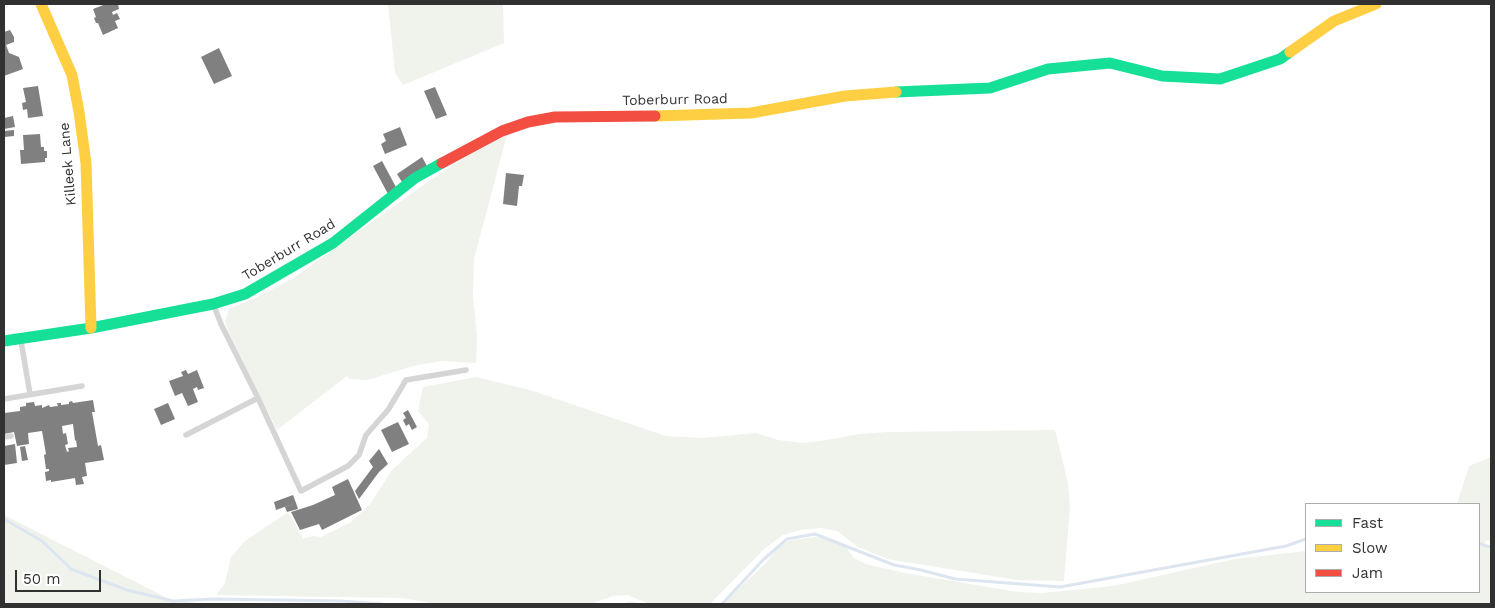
<!DOCTYPE html>
<style>
body{margin:0}
#map{position:relative;width:1495px;height:608px;overflow:hidden;background:#fff;font-family:"Work Sans",sans-serif}
canvas{display:block}
.frame{position:absolute;inset:0;border:5px solid #313131;pointer-events:none}
.legend{position:absolute;left:1305px;top:503px;width:175px;height:90px;box-sizing:border-box;background:#fff;border:1px solid #adadad;margin:0;padding:6px 9px;list-style:none;font-size:15px;color:#313131}
.legend li{display:flex;align-items:center;gap:10px;height:25px}
.legend b{width:25px;border:1px solid #adadad}
.scale{position:absolute;left:15px;top:570px;width:86px;height:22px;box-sizing:border-box;border:2px solid #313131;border-top:0;padding-left:6px;font-size:15px;line-height:18px;white-space:nowrap;color:#313131;-webkit-text-stroke:4px #fff;paint-order:stroke}
</style>
<div id="map">
<canvas width="1495" height="608"></canvas>
<div class="frame"></div>
<ul class="legend">
<li><b style="height:6px;background:#16e098"></b>Fast</li>
<li><b style="height:6px;background:#ffcf43"></b>Slow</li>
<li><b style="height:6px;background:#f24e42"></b>Jam</li>
</ul>
<div class="scale">50 m</div>
</div>
<script>
const ctx = document.querySelector('canvas').getContext('2d');
ctx.lineJoin = 'round';
function fillPath(path, color) {
  ctx.fillStyle = color;
  ctx.fill(path, 'evenodd');
}
function poly(rows) {
  const path = new Path2D();
  for (const r of rows) {
    path.moveTo(r[0], r[1]);
    for (let i = 2; i < r.length; i += 2) path.lineTo(r[i], r[i + 1]);
  }
  return path;
}
function trace(path, color, width, dash) {
  ctx.strokeStyle = color;
  ctx.lineWidth = width;
  ctx.lineCap = dash ? 'butt' : 'round';
  ctx.setLineDash(dash || []);
  ctx.stroke(path);
}
function label(font, color, halo, rows, align = 'center') {
  ctx.font = font + ' "Work Sans",sans-serif';
  ctx.lineWidth = 5;
  ctx.setLineDash([]);
  ctx.textBaseline = 'middle';
  ctx.strokeStyle = halo;
  ctx.fillStyle = color;
  for (const [text, x, y, turn = 0] of rows) {
    ctx.save();
    ctx.translate(x, y);
    ctx.rotate((+turn || 0) * Math.PI / 180);
    ctx.textAlign = isNaN(turn) ? turn : align;
    if (halo) ctx.strokeText(text, 0, 0);
    ctx.fillText(text, 0, 0);
    ctx.restore();
  }
}
const green = poly([
 [388,4,503,4,504,43,403,85,395,73],
 [507,135,474,259,473,296,477,335,476,363,442,361,413,366,368,380,350,379,347,376,277,430,229,333,225,321,229,309,253,299,295,277,419,188,464,158],
 [476,377,530,390,666,436,701,438,756,433,778,440,803,443,827,440,859,434,888,432,1055,430,1068,483,1070,506,1064,581,1017,580,887,559,858,547,837,531,820,528,801,530,783,535,764,549,710,604,650,604,627,595,613,596,590,604,438,604,402,598,216,595,225,583,231,557,245,541,287,513,291,516,303,539,313,536,321,537,351,522,370,504,392,470,427,438,429,424,418,411,423,387],
 [1491,457,1491,541,1486,540,1484,545,1491,548,1491,604,722,604,766,563,776,550,788,541,815,537,833,539,846,547,854,558,866,564,905,573,1018,592,1042,593,1113,586,1235,559,1306,551,1306,592,1479,592,1479,504,1457,504,1469,466],
 [4,510,6,516,173,601,214,604,4,604]
]);
const stream = poly([
 [4,519,42,541,71,569,127,590,173,601,212,599,341,601,382,604],
 [1479,544,1491,547],
 [627,604,635,604],
 [722,604,763,560,787,539,815,534,894,565,921,570,955,579,1060,587,1286,546,1306,539]
]);
const building = poly([
 [106,4,118,4,119,9,112,12,113,15,117,13,120,19,115,21,118,28,103,35,98,23,96,23,94,18,96,17,93,9],
 [10,30,14,37,14,42,6,45,9,53,19,57,23,69,4,76,4,32],
 [219,48,232,76,214,84,201,57],
 [38,86,43,116,28,118,27,109,23,110,22,103,26,102,23,88],
 [435,87,447,115,436,119,424,91],
 [13,116,15,127,4,129,4,118],
 [400,127,407,145,385,154,381,144,386,141,383,134],
 [14,130,14,136,4,137,4,131],
 [40,134,41,147,44,147,44,151,47,151,47,158,45,158,45,162,21,164,20,150,24,150,23,135],
 [422,157,427,166,402,182,397,174],
 [382,161,397,189,388,194,373,166],
 [506,173,524,175,522,186,519,186,517,206,503,204],
 [186,370,188,374,197,370,204,388,198,390,197,387,193,389,198,402,188,406,182,393,175,396,169,381,183,376,181,372],
 [93,400,95,412,92,412,98,446,101,445,104,460,85,463,87,476,82,477,84,484,76,485,75,478,51,482,51,480,46,481,45,472,49,471,49,469,46,469,44,455,46,454,42,431,28,433,29,444,17,446,14,432,4,434,4,413,20,411,20,407,26,406,26,403,34,402,35,406,42,405,42,408,49,405,50,407,58,406,57,403,61,403,61,405,69,404,69,402,72,401,73,403],
 [73,424,75,441,76,440,77,447,68,448,69,451,67,452,65,445,68,444,66,433,63,434,62,426],
 [168,403,175,419,161,425,154,409],
 [408,410,417,427,412,430,409,424,406,426,403,420,406,418,403,413],
 [398,422,409,444,392,452,381,430],
 [15,444,17,463,4,465,4,446],
 [25,446,28,460,22,461,20,447],
 [379,449,388,464,379,472,359,499,355,491,373,467,369,461],
 [348,479,362,510,322,530,319,524,300,530,291,512,313,505,335,495,332,487],
 [293,495,296,503,276,510,274,502],
 [296,503,298,509,287,512,285,507]
]);
const lane = poly([
 [214,306,221,324,258,398,301,491,348,466,359,455,366,435,388,410,406,380,466,370],
 [21,341,30,394],
 [4,399,82,386],
 [186,435,258,398],
 [4,437,11,436]
]);
const fast = poly([
 [896,92,990,88,1048,69,1110,63,1162,76,1220,79,1280,59,1290,52],
 [4,341,91,328,213,304,245,294,333,243,415,178,442,163]
]);
const slow = poly([
 [41,4,72,75,79,112,86,163,91,328],
 [1290,52,1334,21,1376,4],
 [655,116,751,113,845,96,896,92]
]);
const jam = poly([
 [442,163,502,131,528,122,555,117,655,116]
]);
const streetNames = [
 ["Toberburr Road",675,100,-1],
 ["Killeek Lane",68,164,-95],
 ["Toberburr Road",289,250,-31]
];
fillPath(green, '#eff3ec');
trace(stream, '#dde6f0', 3);
fillPath(building, '#808080');
trace(lane, '#d5d5d5', 5.5);
trace(fast, '#16e098', 11);
trace(slow, '#ffcf43', 11);
trace(jam, '#f24e42', 11);
label('14px', '#313131', '#fff', streetNames);
</script>
